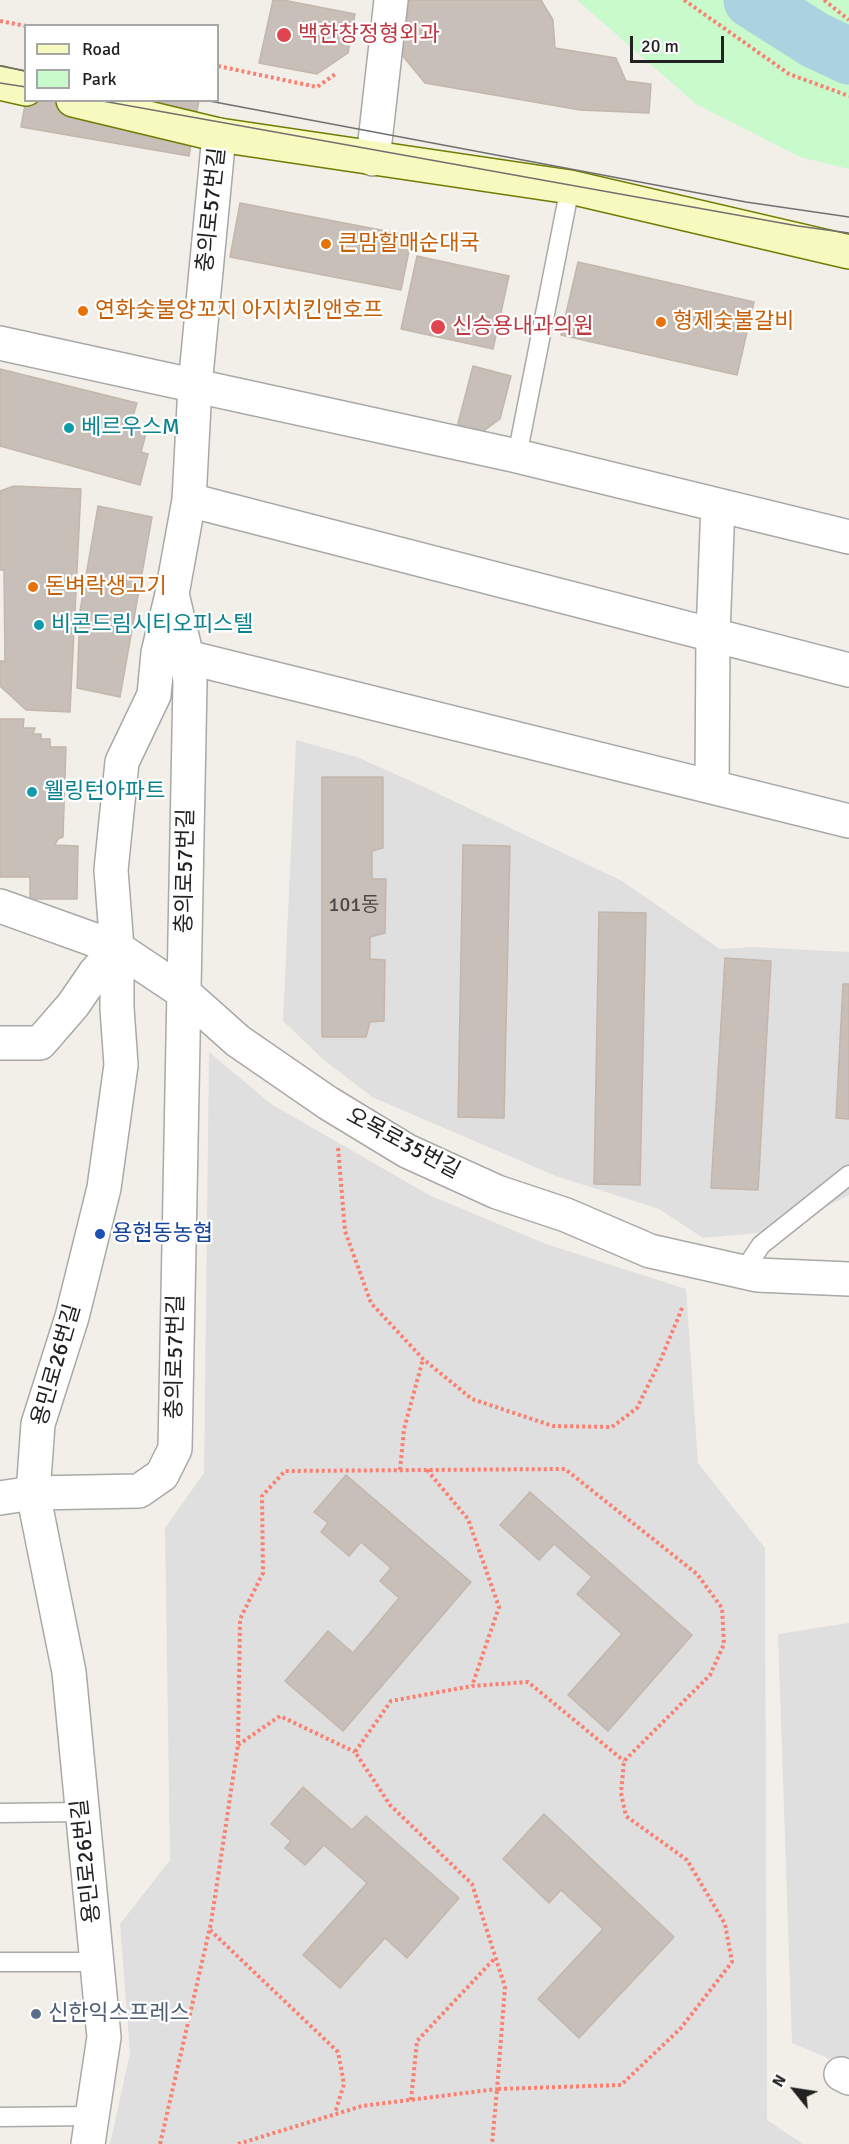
<!DOCTYPE html>
<meta charset="utf-8">
<style>
body{margin:0}
#map{position:relative;width:849px;height:2144px;overflow:hidden;background:#f2efe9;font-family:Signika,sans-serif}
canvas{display:block}
.legend{position:absolute;left:24px;top:24px;width:195px;height:78px;box-sizing:border-box;background:#fff;border:2px solid #a7a7a7;margin:0;padding:8px 10px;list-style:none;font-size:18px;color:#222}
.legend li{display:flex;align-items:center;gap:12px;height:30px}
.legend b{width:30px;border:2px solid #a7a7a7}
.north{position:absolute;left:765px;top:2060px;width:60px;height:60px;-webkit-text-stroke:4px #fff;paint-order:stroke;rotate:300deg;font-size:16px;font-weight:700;line-height:24px;text-align:center;color:#222}
.north::after{content:'';display:block;margin:auto;width:21px;height:27px;background:#222;clip-path:polygon(50% 0,100% 100%,50% 72%,0 100%)}
.scale{position:absolute;left:630px;top:36px;width:94px;height:27px;box-sizing:border-box;border:3px solid #222;border-top:0;padding-left:8px;font-size:18px;line-height:21px;white-space:nowrap;color:#222;-webkit-text-stroke:4px #fff;paint-order:stroke}
</style>
<div id="map">
<canvas width="849" height="2144"></canvas>
<ul class="legend">
<li><b style="height:8px;background:#f7fabf"></b>Road</li>
<li><b style="height:16px;background:#c8facc"></b>Park</li>
</ul>
<div class="north">N</div>
<div class="scale">20 m</div>
</div>
<script>
const ctx = document.querySelector('canvas').getContext('2d');
ctx.lineJoin = 'round';
function fillPath(path, color) {
  ctx.fillStyle = color;
  ctx.fill(path, 'evenodd');
}
function poly(rows) {
  const path = new Path2D();
  for (const r of rows) {
    path.moveTo(r[0], r[1]);
    for (let i = 2; i < r.length; i += 2) path.lineTo(r[i], r[i + 1]);
  }
  return path;
}
function trace(path, color, width, dash) {
  ctx.strokeStyle = color;
  ctx.lineWidth = width;
  ctx.lineCap = dash ? 'butt' : 'round';
  ctx.setLineDash(dash || []);
  ctx.stroke(path);
}
function label(font, color, halo, rows, align = 'center') {
  ctx.font = font + ' Signika,"Noto Sans KR",sans-serif';
  ctx.lineWidth = 4.5;
  ctx.setLineDash([]);
  ctx.textBaseline = 'middle';
  ctx.strokeStyle = halo;
  ctx.fillStyle = color;
  for (const [text, x, y, turn = 0] of rows) {
    ctx.save();
    ctx.translate(x, y);
    ctx.rotate((+turn || 0) * Math.PI / 180);
    ctx.textAlign = isNaN(turn) ? turn : align;
    if (halo) ctx.strokeText(text, 0, 0);
    ctx.fillText(text, 0, 0);
    ctx.restore();
  }
}
const residential = poly([
 [296,740,357,757,424,787,622,881,720,949,753,947,849,952,849,1195,778,1231,703,1238,659,1209,556,1176,372,1097,324,1060,283,1021],
 [209,1052,271,1104,429,1195,546,1244,686,1289,698,1463,765,1548,767,2120,803,2144,110,2144,130,2053,120,1924,170,1860,165,1528,204,1473],
 [849,1623,849,2067,792,2043,778,1634]
]);
const park = poly([
 [577,0,849,0,849,169,800,157,696,104]
]);
const river = poly([
 [752,0,815,40,849,56]
]);
const building = poly([
 [273,0,283,0,355,14,348,53,317,74,259,63,273,0],
 [409,0,541,0,553,20,555,48,616,58,626,81,651,84,649,113,580,110,425,83,402,55,409,0],
 [26,99,199,100,189,156,21,127,26,99],
 [240,203,412,236,401,290,230,257,240,203],
 [417,256,509,276,493,349,401,329,417,256],
 [578,262,754,302,737,375,561,335,578,262],
 [473,366,511,376,500,419,481,433,457,427,473,366],
 [0,369,137,403,130,426,147,430,141,452,148,454,140,485,0,446,0,369],
 [14,486,81,489,70,712,26,710,0,686,0,661,5,661,4,570,0,570,0,491,14,486],
 [98,506,152,517,120,697,77,688,80,611,98,506],
 [0,719,24,719,23,728,35,728,33,734,41,734,41,739,50,739,50,747,66,747,63,837,58,839,55,845,78,846,77,899,30,899,30,877,0,877,0,719],
 [322,777,383,777,383,848,372,851,372,879,386,879,385,933,370,937,370,959,385,960,384,1021,370,1022,366,1037,322,1037,322,777],
 [463,845,510,846,504,1118,458,1117,463,845],
 [599,912,646,913,640,1185,594,1184,599,912],
 [725,958,771,961,758,1190,711,1188,725,958],
 [843,984,849,984,849,1119,836,1118,843,984],
 [346,1475,471,1582,343,1731,285,1681,328,1631,353,1653,399,1598,380,1581,391,1568,361,1542,349,1556,321,1532,328,1523,314,1512,346,1475],
 [530,1492,692,1635,608,1731,568,1695,622,1634,577,1594,592,1577,554,1544,539,1560,500,1525,530,1492],
 [303,1787,352,1830,366,1816,459,1898,407,1958,385,1938,340,1988,303,1955,367,1883,324,1845,305,1865,285,1848,291,1841,271,1824,303,1787],
 [544,1814,674,1937,579,2038,538,1999,603,1929,561,1890,549,1903,503,1859,544,1814]
]);
const path = poly([
 [684,0,789,74,849,96],
 [824,0,849,20],
 [0,21,26,26],
 [218,66,317,87,337,73],
 [338,1148,345,1231,371,1303,423,1359,472,1399,553,1426,612,1427,637,1408,661,1359,683,1306],
 [400,1470,404,1429,423,1359],
 [427,1470,468,1519,499,1607,472,1686],
 [238,1745,280,1716,355,1752],
 [210,1930,338,2052,344,2084,335,2113],
 [411,2100,417,2041,495,1958],
 [160,2144,211,1923,238,1745,240,1619,263,1573,262,1496,285,1471,565,1469,697,1574,722,1608,724,1644,710,1675,624,1761,621,1793,626,1816,687,1860,725,1924,732,1962,681,2028,621,2085,497,2089,492,2144],
 [238,2144,362,2106,497,2089,505,1987,472,1884,390,1805,355,1752,391,1701,472,1686,528,1682,624,1761]
]);
const lane = poly([
 [517,456,570,187],
 [743,1272,761,1245,849,1175],
 [0,1813,82,1812],
 [0,1962,97,1962],
 [0,2117,93,2116]
]);
const street = poly([
 [373,159,391,0],
 [0,343,517,456,849,537],
 [189,500,849,670],
 [168,655,187,657,849,821],
 [712,787,713,634,718,505],
 [0,906,117,948,183,992,238,1041,328,1103,407,1151,497,1192,566,1215,650,1251,757,1275,849,1279],
 [0,1043,40,1043,73,1005,95,973,117,948],
 [0,1498,33,1493,139,1491,162,1475,175,1449,190,682,187,657,172,594,189,500,195,386,219,135],
 [841,2074,849,2078],
 [88,2144,104,2037,69,1672,33,1493,38,1424,72,1317,104,1188,121,1065,117,1008,117,948,111,870,122,762,154,695,158,653,172,594]
]);
const secondary = poly([
 [0,83,26,89],
 [73,100,219,135,570,187,849,252]
]);
const tram = poly([
 [0,66,26,71],
 [0,83,26,87],
 [97,100,798,226,849,233],
 [204,100,746,202,849,217]
]);
const markers = [
 [284,35,8,"#e0444e"],
 [326,244,6,"#e8710a"],
 [83,311,6,"#e8710a"],
 [661,322,6,"#e8710a"],
 [438,327,8,"#e0444e"],
 [69,428,6,"#0f9aa8"],
 [33,587,6,"#e8710a"],
 [39,625,6,"#0f9aa8"],
 [32,792,6,"#0f9aa8"],
 [100,1234,6,"#1a4fb4"],
 [36,2014,6,"#5c6f8a"]
];
const numberNames = [
 ["101동",354,906]
];
const healthNames = [
 ["백한창정형외과",298,35],
 ["신승용내과의원",452,327]
];
const streetNames = [
 ["충의로57번길",212,210,-84],
 ["충의로57번길",186,871,-89],
 ["오목로35번길",403,1144,28],
 ["충의로57번길",176,1357,-89],
 ["용민로26번길",57,1365,-74],
 ["용민로26번길",87,1861,-96]
];
const foodNames = [
 ["큰맘할매순대국",338,244],
 ["연화숯불양꼬지 아지치킨앤호프",95,311],
 ["형제숯불갈비",673,322],
 ["돈벼락생고기",45,587]
];
const cultureNames = [
 ["베르우스M",81,428],
 ["비콘드림시티오피스텔",51,625],
 ["웰링턴아파트",44,792]
];
const transitNames = [
 ["용현동농협",112,1234]
];
const serviceNames = [
 ["신한익스프레스",48,2014]
];
fillPath(residential, '#e0dfdf');
fillPath(park, '#c8facc');
trace(river, '#aad3df', 57);
fillPath(building, '#c7bfb8');
trace(building, '#c4b6ab', 1.5);
trace(lane, '#a9a9a9', 21);
trace(street, '#a9a9a9', 36);
trace(secondary, '#707d05', 36);
trace(path, '#fa8072', 4, [3, 3]);
trace(lane, '#fff', 18);
trace(street, '#fff', 33);
trace(secondary, '#f7fabf', 33);
trace(tram, '#707070', 1.5);
for (const [x, y, r, color] of markers) {
  const dot = new Path2D();
  dot.arc(x, y, r, 0, 2 * Math.PI);
  ctx.fillStyle = color;
  ctx.fill(dot);
  trace(dot, '#fff', 2);
}
label('20px', '#4b4948', null, numberNames);
label('22px', '#be3a42', '#fff', healthNames, 'left');
label('22px', '#222', '#fff', streetNames);
label('22px', '#c56008', '#fff', foodNames, 'left');
label('22px', '#0d838f', '#fff', cultureNames, 'left');
label('22px', '#164399', '#fff', transitNames, 'left');
label('22px', '#4e5e75', '#fff', serviceNames, 'left');
</script>
